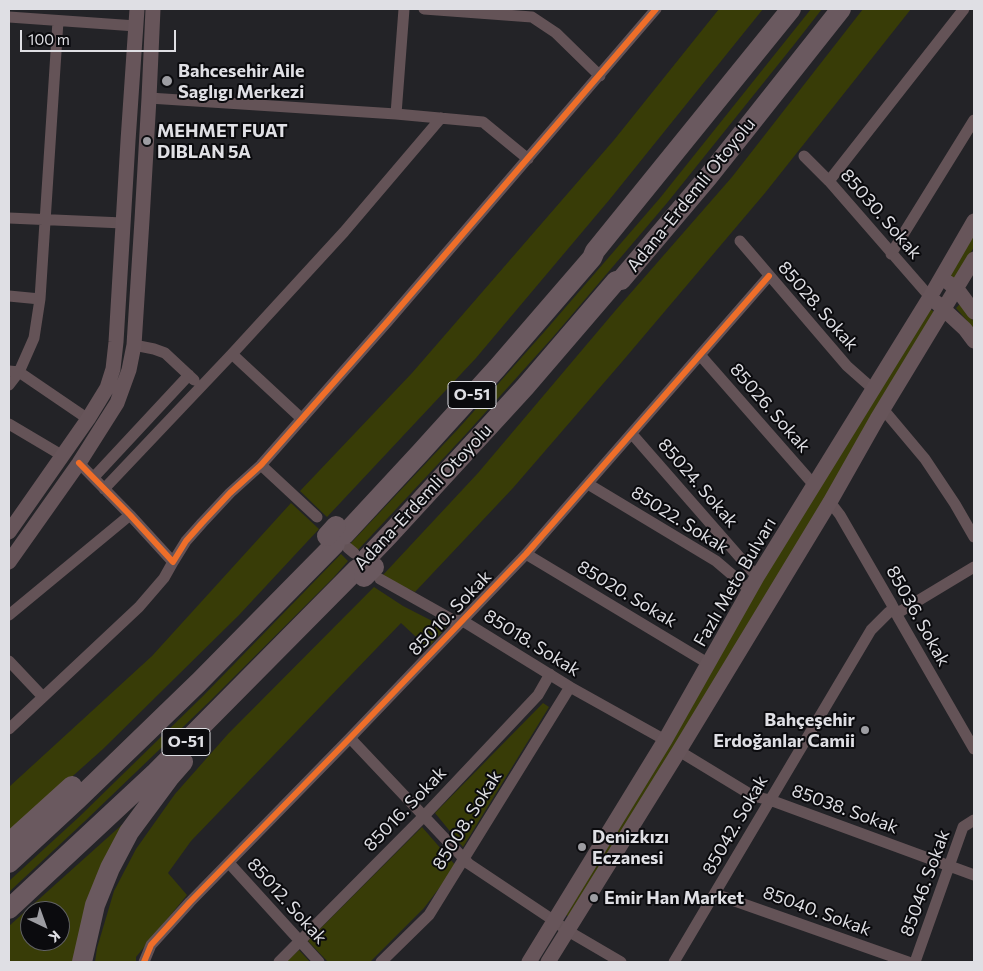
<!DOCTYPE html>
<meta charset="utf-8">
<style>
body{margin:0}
#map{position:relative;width:983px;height:971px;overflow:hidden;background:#232327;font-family:Commissioner,sans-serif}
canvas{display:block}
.frame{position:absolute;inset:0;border:10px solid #dfdfe4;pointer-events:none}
.north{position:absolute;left:20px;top:901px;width:50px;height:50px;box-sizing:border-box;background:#0b0b0e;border:1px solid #606064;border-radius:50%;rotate:138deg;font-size:14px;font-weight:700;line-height:20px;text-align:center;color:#dfdfe4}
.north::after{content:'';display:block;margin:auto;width:18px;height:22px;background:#9d9da2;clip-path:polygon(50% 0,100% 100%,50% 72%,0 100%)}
.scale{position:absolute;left:20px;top:30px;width:156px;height:22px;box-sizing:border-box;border:2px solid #dfdfe4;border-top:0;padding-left:6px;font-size:15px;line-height:18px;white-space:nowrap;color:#dfdfe4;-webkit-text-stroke:4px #0b0b0e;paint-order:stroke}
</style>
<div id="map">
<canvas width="983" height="971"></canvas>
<div class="frame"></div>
<div class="north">K</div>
<div class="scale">100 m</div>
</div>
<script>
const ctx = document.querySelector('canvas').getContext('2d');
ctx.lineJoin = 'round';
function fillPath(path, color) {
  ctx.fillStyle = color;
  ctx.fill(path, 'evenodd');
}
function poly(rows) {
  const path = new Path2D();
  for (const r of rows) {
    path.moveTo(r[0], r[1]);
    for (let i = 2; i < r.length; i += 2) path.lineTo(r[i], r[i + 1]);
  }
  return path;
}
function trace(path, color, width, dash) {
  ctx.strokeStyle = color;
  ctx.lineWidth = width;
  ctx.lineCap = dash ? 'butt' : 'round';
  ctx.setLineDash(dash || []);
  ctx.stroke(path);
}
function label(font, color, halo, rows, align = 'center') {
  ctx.font = font + ' Commissioner,sans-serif';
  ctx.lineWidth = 4;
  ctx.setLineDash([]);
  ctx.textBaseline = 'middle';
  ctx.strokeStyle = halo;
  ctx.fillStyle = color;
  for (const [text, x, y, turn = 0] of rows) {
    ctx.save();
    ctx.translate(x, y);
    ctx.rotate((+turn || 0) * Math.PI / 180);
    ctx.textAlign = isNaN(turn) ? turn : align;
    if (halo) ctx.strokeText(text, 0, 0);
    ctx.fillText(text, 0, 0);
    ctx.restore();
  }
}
const green = poly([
 [719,9,763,9,610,199,476,358,327,517,300,491,412,373,614,140],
 [811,9,822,9,793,46,667,203,553,337,466,434,357,551,350,544,459,428,545,331,660,198],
 [863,9,911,9,765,193,621,363,513,488,415,592,382,576,478,473,615,311,732,177],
 [974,233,974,247,955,280,950,277],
 [960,304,974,322,974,329,956,308],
 [930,309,936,313,778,579,569,917,566,915,767,573],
 [291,503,319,529,239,615,103,749,9,833,9,787,152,656],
 [341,554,348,561,334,577,209,702,85,821,9,892,9,881,79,817,203,696],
 [374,587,403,606,446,628,428,648,401,623,191,841,168,873,187,895,136,957,136,962,95,962,97,948,114,891,136,849,175,794,228,734],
 [543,703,549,707,463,847,435,813],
 [135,813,75,962,9,962,9,926],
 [30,911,60,911,60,941,30,941],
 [422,827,456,866,424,908,370,962,328,962,308,941],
 [299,950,310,962,286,962]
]);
const minor = poly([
 [424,9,532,17,556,33,600,76],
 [9,17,136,26],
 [149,98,396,114,483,122,528,159],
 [396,114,404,9],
 [804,156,829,181,930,297],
 [829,181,964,9],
 [9,218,123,223],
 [740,241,847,366,873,389],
 [891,254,974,120],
 [9,296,40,299],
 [134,345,154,349,165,353,194,380],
 [232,354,302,419],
 [700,355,814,485],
 [9,371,19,372,88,419],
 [9,385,19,372,34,338,40,299,58,21],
 [883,409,925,459,955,504,974,537],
 [9,424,63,456],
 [632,434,757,577],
 [79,463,130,515,173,562,186,541,202,523,230,493,261,465,388,321,656,9],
 [261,465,317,517],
 [94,477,189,375],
 [588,484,716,561,750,590],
 [104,489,232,354,344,232,441,118],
 [830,502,840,515,891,603,898,617,974,749],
 [348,548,354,553],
 [526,554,709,664],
 [380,579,453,620,463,621,570,687,665,740],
 [9,615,130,515],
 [9,661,43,697],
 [9,729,139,607,164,578,173,562],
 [350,738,469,864,550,918,568,931,621,962],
 [679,751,753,796,770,800,974,875],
 [229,863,319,962],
 [715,894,908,962],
 [144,962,151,945,190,902,350,738,526,554,769,276],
 [279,962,424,816,538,695,550,674],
 [381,962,429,915,570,687],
 [674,962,871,630,889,612,901,611,974,567],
 [915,962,963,827,974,820]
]);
const secondary = poly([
 [949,283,960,293,974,312],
 [937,303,965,329,974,341],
 [9,532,88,419,107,388,113,369,116,342,128,141,137,9],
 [9,562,79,463,117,403,129,370,134,345,142,220,149,98,153,9],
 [529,962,665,740,757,577,930,297,974,221],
 [548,962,679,751,830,502,877,419,974,259]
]);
const motorway = poly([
 [344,535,420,453,497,368,592,258,595,251,791,9],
 [366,559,390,534,525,387,616,281,621,280,708,177,841,9],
 [9,843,72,786],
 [9,863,77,800,199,682,335,544],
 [9,909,156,772,357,569],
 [82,962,95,905,110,868,129,832,169,778,183,762]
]);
const motorwayBridge = poly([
 [327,536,336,526],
 [364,577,374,567]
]);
const cycleway = poly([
 [79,463,130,515,173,562,186,541,202,523,230,493,261,465,388,321,656,9],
 [144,962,151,945,190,902,350,738,526,554,769,276]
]);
const markers = [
 [167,81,6,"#9d9da2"],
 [147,141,5,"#9d9da2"],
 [865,730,5,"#9d9da2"],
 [582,847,5,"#9d9da2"],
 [594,898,5,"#9d9da2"]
];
const shields = [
 [472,395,48],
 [186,742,48]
];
const shieldNames = [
 ["O-51",472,395],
 ["O-51",186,742]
];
const poiNames = [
 ["Bahcesehir Aile",178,71],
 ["Saglıgı Merkezi",178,92],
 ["MEHMET FUAT",157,131],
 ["DIBLAN 5A",157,152],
 ["Bahçeşehir",855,720,"right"],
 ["Erdoğanlar Camii",855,741,"right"],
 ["Denizkızı",592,837],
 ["Eczanesi",592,858],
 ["Emir Han Market",604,898]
];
const streetNames = [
 ["Adana-Erdemli Otoyolu",691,195,-51],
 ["85030. Sokak",881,214,49],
 ["85028. Sokak",818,306,49],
 ["85026. Sokak",770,408,49],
 ["85024. Sokak",698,483,49],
 ["Adana-Erdemli Otoyolu",423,497,-47],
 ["85022. Sokak",680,520,32],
 ["Fazlı Meto Bulvarı",735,582,-60],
 ["85020. Sokak",627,594,31],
 ["85010. Sokak",450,613,-46],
 ["85036. Sokak",918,616,61],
 ["85018. Sokak",532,643,32],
 ["85016. Sokak",405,809,-46],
 ["85038. Sokak",845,809,20],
 ["85008. Sokak",467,820,-58],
 ["85042. Sokak",735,825,-60],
 ["85046. Sokak",925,883,-70],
 ["85012. Sokak",287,901,48],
 ["85040. Sokak",817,911,20]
];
fillPath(green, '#383c07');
trace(minor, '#645357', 11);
trace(secondary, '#67555a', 15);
trace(motorway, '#6a595f', 20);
trace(motorwayBridge, '#6a595f', 20);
trace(cycleway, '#ee6e29', 6);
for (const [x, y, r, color] of markers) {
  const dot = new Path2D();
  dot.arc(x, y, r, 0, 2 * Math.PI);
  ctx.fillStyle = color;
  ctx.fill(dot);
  trace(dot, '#0b0b0e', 2);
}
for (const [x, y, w] of shields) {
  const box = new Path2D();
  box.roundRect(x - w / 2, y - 13.5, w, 27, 4);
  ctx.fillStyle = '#0b0b0e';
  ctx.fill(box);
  trace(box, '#dfdfe4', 1);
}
label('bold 16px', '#dfdfe4', null, shieldNames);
label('bold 18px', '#dfdfe4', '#0b0b0e', poiNames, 'left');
label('18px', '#dfdfe4', '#0b0b0e', streetNames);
</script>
